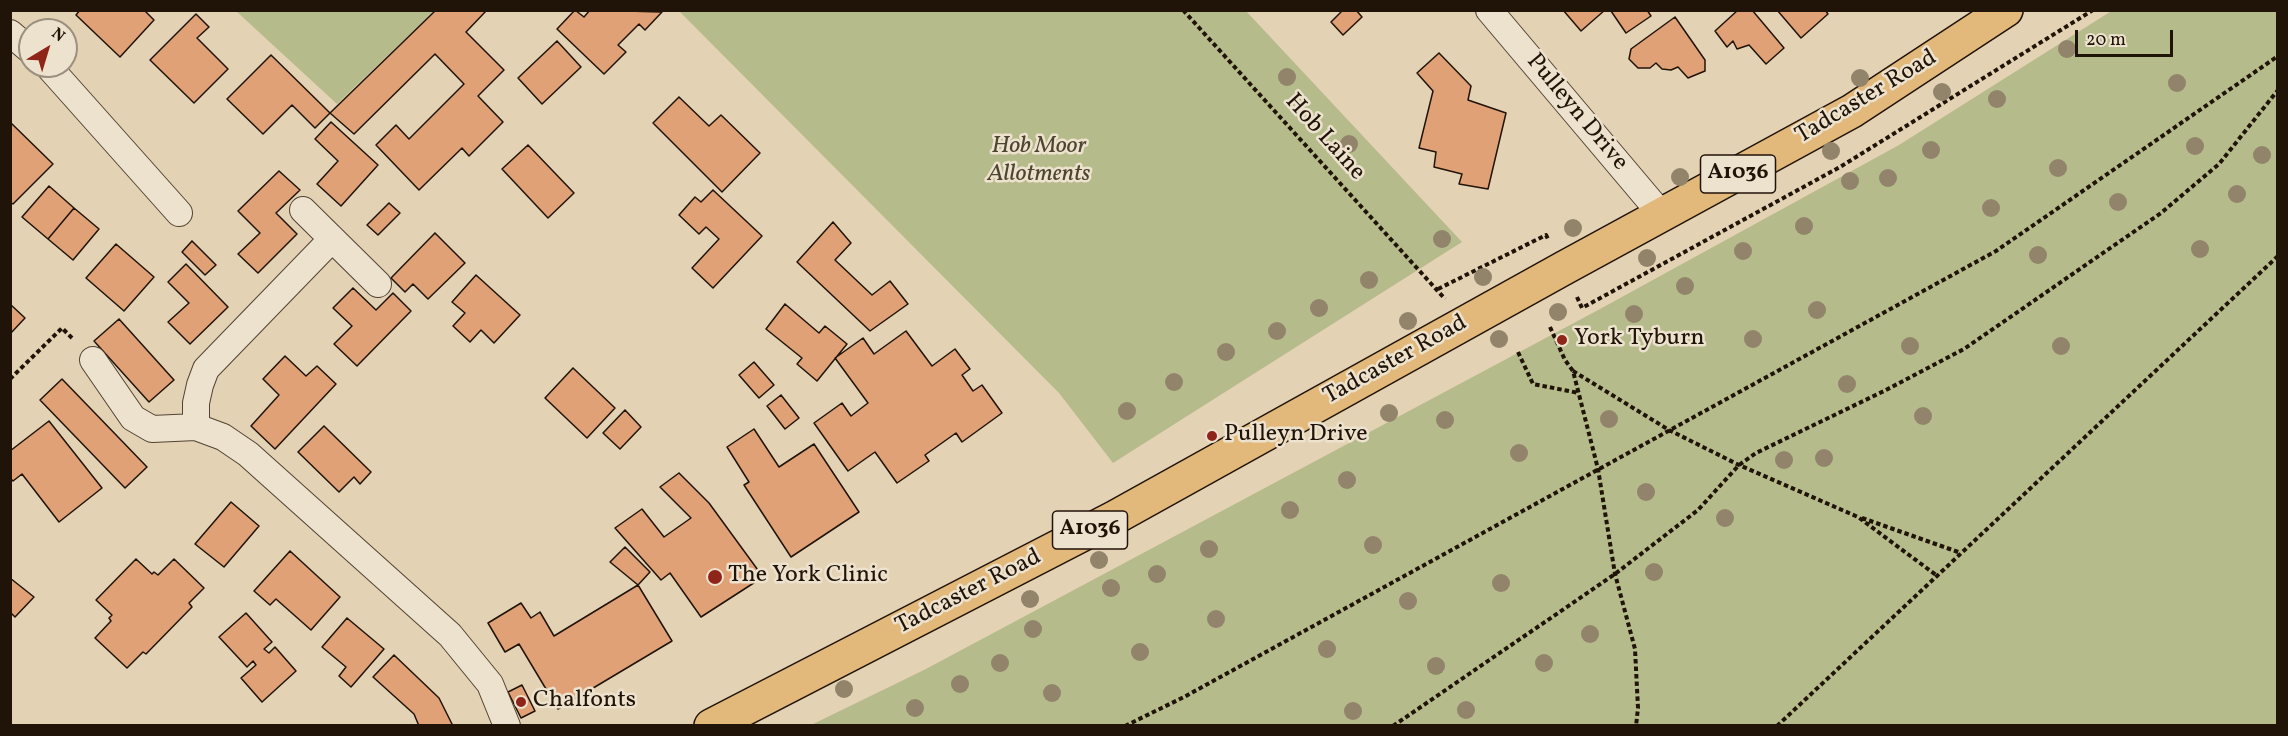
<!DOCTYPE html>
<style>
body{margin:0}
#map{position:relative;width:2288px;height:736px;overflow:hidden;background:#e4d2b4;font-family:Vollkorn,serif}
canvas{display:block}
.frame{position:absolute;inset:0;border:12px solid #201308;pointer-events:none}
.north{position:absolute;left:18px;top:18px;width:60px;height:60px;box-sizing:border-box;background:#ede2ce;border:2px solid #9b8f7f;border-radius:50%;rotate:38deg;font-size:16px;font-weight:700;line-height:24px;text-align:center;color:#201308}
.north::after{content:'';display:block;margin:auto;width:21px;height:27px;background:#8f2418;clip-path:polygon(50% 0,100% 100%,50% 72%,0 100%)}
.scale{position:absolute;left:2075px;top:30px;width:98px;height:27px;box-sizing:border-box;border:3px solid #201308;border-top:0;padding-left:8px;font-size:18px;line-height:21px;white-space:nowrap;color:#201308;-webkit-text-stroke:4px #ede2ce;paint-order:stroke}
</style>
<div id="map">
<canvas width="2288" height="736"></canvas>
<div class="frame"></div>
<div class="north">N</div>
<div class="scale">20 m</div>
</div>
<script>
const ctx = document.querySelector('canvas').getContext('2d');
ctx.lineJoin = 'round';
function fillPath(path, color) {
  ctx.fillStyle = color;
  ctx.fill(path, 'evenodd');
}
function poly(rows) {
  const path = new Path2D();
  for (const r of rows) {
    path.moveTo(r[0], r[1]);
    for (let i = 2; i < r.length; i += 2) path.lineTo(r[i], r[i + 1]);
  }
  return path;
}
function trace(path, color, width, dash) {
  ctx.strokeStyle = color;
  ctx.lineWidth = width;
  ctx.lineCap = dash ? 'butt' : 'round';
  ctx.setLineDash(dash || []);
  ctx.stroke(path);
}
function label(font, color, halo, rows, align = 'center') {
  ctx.font = font + ' Vollkorn,serif';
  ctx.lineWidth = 5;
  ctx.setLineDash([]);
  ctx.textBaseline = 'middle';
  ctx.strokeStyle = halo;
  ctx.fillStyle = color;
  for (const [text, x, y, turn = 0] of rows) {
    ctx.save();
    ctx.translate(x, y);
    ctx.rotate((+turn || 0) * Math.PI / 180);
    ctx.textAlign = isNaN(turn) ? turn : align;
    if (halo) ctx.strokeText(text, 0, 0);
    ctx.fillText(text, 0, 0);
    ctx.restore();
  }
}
const green = poly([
 [2113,10,2277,11,2277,725,811,725,924,670,1600,309,1899,145],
 [236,11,434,11,337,104],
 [679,11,1246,11,1462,242,1113,463,1059,393]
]);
const building = poly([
 [80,10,144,10,154,20,120,57,76,15,80,10],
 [436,10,487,10,466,32,504,70,478,96,503,122,469,156,462,148,419,190,376,145,396,125,409,139,464,84,435,54,354,134,330,113,436,10],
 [575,10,584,17,590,10,662,12,645,30,639,24,618,45,626,52,604,74,557,29,575,10],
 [1343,10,1356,10,1362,17,1343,35,1331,22,1343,10],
 [1563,10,1605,10,1581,31,1563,10],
 [1647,10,1651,16,1626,33,1611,11,1647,10],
 [1738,10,1752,10,1784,48,1766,64,1749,45,1737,49,1733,41,1727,47,1715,31,1738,10],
 [1777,10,1825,10,1828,14,1801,38,1777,10],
 [196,14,209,27,197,38,228,69,194,103,150,60,196,14],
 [1675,17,1705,60,1705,71,1688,78,1678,67,1671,70,1662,69,1656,63,1650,68,1638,68,1629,59,1631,49,1675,17],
 [557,41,581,67,542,104,518,78,557,41],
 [1439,53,1471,86,1468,100,1506,113,1488,189,1459,184,1462,174,1434,167,1436,152,1419,148,1433,91,1417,73,1439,53],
 [271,55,330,113,315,128,292,105,263,134,227,99,271,55],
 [679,97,709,126,721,115,760,153,722,192,653,123,679,97],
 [10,122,53,164,13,204,10,202,10,122],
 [331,122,378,165,341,206,317,184,338,161,315,139,331,122],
 [528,145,574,193,548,218,502,169,528,145],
 [279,171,300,190,276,213,297,234,258,273,238,254,260,233,238,211,279,171],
 [49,186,74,208,48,239,22,217,49,186],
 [713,190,762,236,713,288,692,268,719,239,706,227,699,234,679,215,695,197,701,202,713,190],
 [389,203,400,213,378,235,367,225,389,203],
 [74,208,99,229,73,260,48,239,74,208],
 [833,222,851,243,835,260,872,295,890,281,908,304,870,331,797,262,833,222],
 [435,233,465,263,428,299,413,284,405,292,391,278,435,233],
 [192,241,216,265,205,275,182,252,192,241],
 [116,244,154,277,124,311,86,278,116,244],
 [186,264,228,307,190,344,168,322,189,303,168,282,186,264],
 [476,275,520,315,494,343,481,330,470,342,453,326,465,313,452,302,476,275],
 [353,288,376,310,393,293,411,311,357,366,334,344,352,326,333,308,353,288],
 [10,304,25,318,10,334,10,304],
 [785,304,819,333,825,326,847,344,817,381,797,364,802,358,766,329,785,304],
 [119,319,174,380,149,402,94,341,119,319],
 [906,331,932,366,955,349,970,369,962,375,973,391,982,385,1002,413,962,442,956,433,925,455,929,461,897,483,875,452,848,471,814,423,842,403,851,416,868,403,835,358,863,338,874,354,906,331],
 [285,356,306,376,317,366,336,384,275,449,251,426,279,395,263,379,285,356],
 [754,362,774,385,759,398,739,375,754,362],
 [573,368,615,408,587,438,545,398,573,368],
 [62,379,147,467,125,488,40,400,62,379],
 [781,395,799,418,785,429,767,406,781,395],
 [625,410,641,427,620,449,603,433,625,410],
 [49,421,102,488,59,522,22,474,13,481,10,478,10,451,49,421],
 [324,426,371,472,360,484,354,477,339,492,298,452,324,426],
 [754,429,779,467,814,444,859,512,791,557,744,485,749,482,727,447,754,429],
 [679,473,709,503,763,577,701,617,670,573,661,580,615,528,642,509,664,537,691,518,660,487,679,473],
 [231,502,259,526,224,567,195,544,231,502],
 [625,547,650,572,638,585,610,562,625,547],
 [290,551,340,597,311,630,276,599,270,605,254,591,290,551],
 [136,559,152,574,154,572,158,575,174,559,204,588,189,603,192,607,146,654,143,652,127,668,95,638,111,621,109,618,112,615,96,600,136,559],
 [10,578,34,597,15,617,10,612,10,578],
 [638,585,672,641,558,709,519,644,505,652,488,623,521,603,531,618,540,612,554,636,638,585],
 [246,613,272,642,264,649,269,653,275,647,296,671,262,702,241,678,256,665,253,661,247,667,219,637,246,613],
 [347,618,384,649,351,687,339,676,346,667,322,647,347,618],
 [394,655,439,698,453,726,419,726,414,714,373,677,394,655],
 [522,685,535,711,521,718,508,692,522,685]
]);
const path = poly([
 [1183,10,1445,299],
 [1438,289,1546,235,1548,239],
 [1577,297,1582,308,1840,167,2093,10],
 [1550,327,1565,360,1573,371,1598,469,1615,574,1635,649,1638,708,1636,726],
 [1518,352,1533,384,1579,393],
 [1573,371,1669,430,1739,465,1858,517,1936,575],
 [10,379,62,328,74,340],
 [1862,518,1961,553],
 [1125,726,1184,697,1996,251,2278,56],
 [1393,726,1615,574,1698,510,1739,465,1756,453,1884,391,1964,349,2161,213,2219,164,2278,90],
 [1777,726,2278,256]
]);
const street = poly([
 [1489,10,1662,215],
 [10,33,30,50],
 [48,66,179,213],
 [303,210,378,284],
 [332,239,206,369,200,385,196,403,196,427,223,437,248,454,450,635,490,684,507,726],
 [93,360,133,418,152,429,196,427]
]);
const primary = poly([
 [711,726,1114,518,1564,268,1852,111,2006,10]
]);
const trees = [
 [2067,49],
 [1287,77],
 [1860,78],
 [2177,83],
 [1942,92],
 [1997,99],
 [1349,144],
 [2195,146],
 [1931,150],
 [1831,151],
 [2262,155],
 [2058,168],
 [1680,177],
 [1888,178],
 [1850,181],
 [2237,194],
 [2118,202],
 [1991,208],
 [1804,226],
 [1573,228],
 [1442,239],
 [2200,249],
 [1743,251],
 [2038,255],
 [1647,258],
 [1483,277],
 [1369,280],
 [1685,286],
 [1319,308],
 [1817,310],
 [1558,312],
 [1634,314],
 [1408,321],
 [1277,331],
 [1499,339],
 [1753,339],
 [1910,346],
 [2061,346],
 [1226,352],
 [1174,382],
 [1847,384],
 [1127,411],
 [1389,413],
 [1923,416],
 [1609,419],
 [1445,420],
 [1519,453],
 [1824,458],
 [1784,460],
 [1347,480],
 [1646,492],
 [1290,510],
 [1725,518],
 [1373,545],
 [1209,549],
 [1099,560],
 [1654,572],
 [1157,574],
 [1501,583],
 [1111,588],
 [1030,599],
 [1408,601],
 [1216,619],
 [1033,629],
 [1590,634],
 [1327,649],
 [1140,652],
 [1000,663],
 [1544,663],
 [1436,666],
 [960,684],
 [844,689],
 [1052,693],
 [915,708],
 [1466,710],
 [1353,711]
];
const markers = [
 [1562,340,6,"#8f2418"],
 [1212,436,6,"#8f2418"],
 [715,577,8,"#8f2418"],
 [521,702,6,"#8f2418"]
];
const shields = [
 [1738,174,75],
 [1090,530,75]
];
const shieldNames = [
 ["A1036",1738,174],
 ["A1036",1090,530]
];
const streetNames = [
 ["Tadcaster Road",1867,98,-31],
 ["Pulleyn Drive",1576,113,50],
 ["Hob Laine",1324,138,48],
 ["Tadcaster Road",1396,361,-29],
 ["Tadcaster Road",969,593,-27]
];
const parkNames = [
 ["Hob Moor",1039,148],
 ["Allotments",1039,176]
];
const poiNames = [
 ["York Tyburn",1574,340],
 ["Pulleyn Drive",1224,436],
 ["The York Clinic",728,577],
 ["Chalfonts",533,702]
];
fillPath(green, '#b6bb8b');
fillPath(building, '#e0a177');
trace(building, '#201308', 1.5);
trace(street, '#514333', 28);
trace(primary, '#201308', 36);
trace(path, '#201308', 4, [4.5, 3]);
trace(street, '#ede2ce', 26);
trace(primary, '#e2b97a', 33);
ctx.fillStyle = '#91846b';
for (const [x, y] of trees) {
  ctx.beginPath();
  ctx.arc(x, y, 9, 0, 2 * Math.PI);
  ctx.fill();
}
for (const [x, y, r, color] of markers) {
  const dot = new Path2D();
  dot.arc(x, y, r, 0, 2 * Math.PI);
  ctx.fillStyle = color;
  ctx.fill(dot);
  trace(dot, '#ede2ce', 2);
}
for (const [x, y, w] of shields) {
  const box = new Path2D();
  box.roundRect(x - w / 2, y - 19, w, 38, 4.5);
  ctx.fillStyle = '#ede2ce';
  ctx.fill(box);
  trace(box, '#201308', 1.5);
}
label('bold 22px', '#201308', null, shieldNames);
label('24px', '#201308', '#ede2ce', streetNames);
label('italic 24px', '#4d452f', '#ede2ce', parkNames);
label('24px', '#201308', '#ede2ce', poiNames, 'left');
</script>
